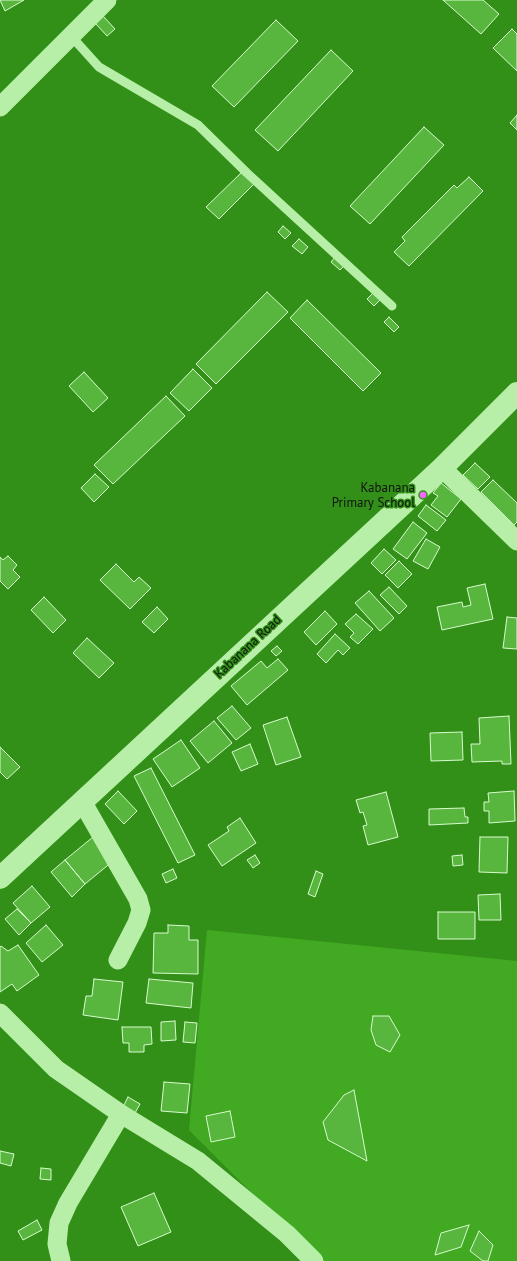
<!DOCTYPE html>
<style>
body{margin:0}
canvas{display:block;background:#329019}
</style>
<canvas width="517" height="1261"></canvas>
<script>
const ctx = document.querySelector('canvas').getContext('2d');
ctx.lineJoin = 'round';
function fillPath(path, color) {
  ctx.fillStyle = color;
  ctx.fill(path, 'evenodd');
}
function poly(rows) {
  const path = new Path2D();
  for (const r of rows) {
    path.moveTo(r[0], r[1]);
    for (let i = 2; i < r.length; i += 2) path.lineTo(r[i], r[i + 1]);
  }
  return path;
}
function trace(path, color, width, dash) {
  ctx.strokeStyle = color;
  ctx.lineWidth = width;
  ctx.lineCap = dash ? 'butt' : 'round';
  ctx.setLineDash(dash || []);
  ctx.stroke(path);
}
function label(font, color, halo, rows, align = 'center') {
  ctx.font = font + ' "PT Sans",sans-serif';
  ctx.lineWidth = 3;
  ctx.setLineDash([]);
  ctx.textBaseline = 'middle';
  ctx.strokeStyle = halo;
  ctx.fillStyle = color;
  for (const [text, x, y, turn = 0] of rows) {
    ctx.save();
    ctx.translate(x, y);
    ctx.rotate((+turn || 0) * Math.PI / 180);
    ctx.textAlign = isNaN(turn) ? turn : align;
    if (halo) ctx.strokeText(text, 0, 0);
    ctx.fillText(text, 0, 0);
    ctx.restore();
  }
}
const green = poly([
 [207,930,517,961,517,1261,320,1261,189,1130]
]);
const building = poly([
 [0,0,24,0,5,11,0,0],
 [443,0,483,0,499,14,481,34,443,0],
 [103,16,115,29,107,36,95,23,103,16],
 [276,20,298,41,234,107,212,86,276,20],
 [512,29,517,34,517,71,493,48,512,29],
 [331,50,353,71,278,151,255,130,331,50],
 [517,115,517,130,510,123,517,115],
 [424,127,444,145,370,224,350,206,424,127],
 [243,171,255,183,219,219,206,207,243,171],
 [469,177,483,191,409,266,394,252,405,241,402,237,454,185,457,188,469,177],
 [283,226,291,233,285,239,278,232,283,226],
 [299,239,308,247,302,254,292,246,299,239],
 [336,256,345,265,340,270,331,262,336,256],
 [267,292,288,312,216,384,196,364,267,292],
 [374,292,381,299,374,306,367,299,374,292],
 [307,300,381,373,363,391,290,318,307,300],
 [389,317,399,327,394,332,384,322,389,317],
 [193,369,212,388,189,411,170,393,193,369],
 [84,372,108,398,93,412,69,386,84,372],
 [166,396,185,416,113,484,94,465,166,396],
 [475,463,490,477,478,489,463,475,475,463],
 [95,474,109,487,94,502,81,488,95,474],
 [493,480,517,503,517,522,514,525,481,492,493,480],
 [441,483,461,499,447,517,431,505,438,496,433,493,441,483],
 [426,505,446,520,437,531,418,516,426,505],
 [413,522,427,533,407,559,393,549,413,522],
 [426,539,440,547,428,569,413,561,426,539],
 [384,549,396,560,382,574,371,563,384,549],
 [8,556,17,565,13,570,20,577,8,589,0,581,0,557,3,560,8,556],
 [399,561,412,574,398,588,385,575,399,561],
 [116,564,134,582,139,577,151,588,130,609,100,580,116,564],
 [485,584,493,619,442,630,437,607,462,602,463,607,471,605,467,588,485,584],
 [389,587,407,606,399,614,380,595,389,587],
 [369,591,394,618,380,631,355,603,369,591],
 [44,597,66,620,53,633,31,610,44,597],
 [157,607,168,619,154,633,142,622,157,607],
 [325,611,337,624,316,645,304,632,325,611],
 [356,614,373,629,358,644,350,637,354,633,345,624,356,614],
 [507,617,517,618,517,649,503,648,507,617],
 [335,634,350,648,343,655,338,650,326,663,317,654,335,634],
 [87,638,114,663,99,678,73,653,87,638],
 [277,646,282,651,276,656,271,651,277,646],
 [278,659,288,670,247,705,231,686,261,661,267,668,278,659],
 [232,706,251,728,236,740,217,718,232,706],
 [509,716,511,764,502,764,502,761,472,762,471,744,480,744,479,718,509,716],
 [287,717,301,757,276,765,263,725,287,717],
 [214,721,232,743,208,763,190,741,214,721],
 [462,732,463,760,431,761,430,733,462,732],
 [181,740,200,768,172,787,153,759,181,740],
 [250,744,258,764,241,771,232,752,250,744],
 [0,747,20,767,7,779,0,772,0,747],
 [151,768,195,855,178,863,134,776,151,768],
 [118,791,137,811,124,824,105,804,118,791],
 [514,791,515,821,489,823,489,811,484,811,484,802,489,802,488,793,514,791],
 [386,792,398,837,368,845,363,826,367,825,363,812,360,813,356,800,386,792],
 [464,808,465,817,468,817,468,823,429,825,429,809,464,808],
 [240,818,256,843,222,866,208,845,229,831,227,827,240,818],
 [93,837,113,861,85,884,65,860,93,837],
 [480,837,508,837,507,873,479,872,480,837],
 [255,855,260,863,253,868,247,860,255,855],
 [462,855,463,865,453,866,452,856,462,855],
 [65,860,85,884,72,897,51,872,65,860],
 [173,869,177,878,166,883,162,874,173,869],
 [316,871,323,874,315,897,308,894,316,871],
 [32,886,50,907,31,923,13,903,32,886],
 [500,894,501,920,479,920,478,895,500,894],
 [17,909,31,923,19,935,5,919,17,909],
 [438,912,475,912,475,939,438,939,438,912],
 [46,925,63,945,42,962,26,943,46,925],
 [168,925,189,926,189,940,198,940,198,974,153,973,154,933,168,933,168,925],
 [18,945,39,975,17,991,12,984,0,992,0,947,1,946,8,951,18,945],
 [94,979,123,982,118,1020,83,1015,86,996,92,996,94,979],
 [149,979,193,983,191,1008,146,1003,149,979],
 [373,1016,389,1016,400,1035,390,1052,376,1045,371,1030,373,1016],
 [175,1021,176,1040,161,1041,161,1022,175,1021],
 [185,1022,197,1023,195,1043,183,1042,185,1022],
 [122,1027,151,1027,152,1044,144,1045,144,1052,129,1052,129,1043,123,1043,122,1027],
 [164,1082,190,1084,187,1113,161,1111,164,1082],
 [354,1090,367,1161,328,1140,323,1122,344,1095,354,1090],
 [128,1097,140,1104,135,1113,123,1107,128,1097],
 [230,1111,235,1137,211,1142,206,1116,230,1111],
 [0,1151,14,1154,11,1166,0,1163,0,1151],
 [41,1168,51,1169,51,1180,40,1179,41,1168],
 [154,1193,171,1232,138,1246,121,1207,154,1193],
 [37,1220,42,1230,23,1240,18,1231,37,1220],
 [469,1225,461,1247,435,1255,441,1233,469,1225],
 [479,1231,493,1245,488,1261,483,1261,470,1251,479,1231]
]);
const service = poly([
 [71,36,99,67,198,125,247,173,392,306]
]);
const minor = poly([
 [0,107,107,0],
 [442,468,517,541],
 [83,803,138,899,141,910,137,923,118,960],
 [0,1013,56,1069,121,1114,198,1161,287,1234,314,1261],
 [61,1261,57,1244,59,1223,68,1203,121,1114]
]);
const tertiary = poly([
 [0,878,442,468,517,393]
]);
const markers = [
 [423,495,4,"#f565ff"]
];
const poiNames = [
 ["Kabanana",415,488],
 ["Primary School",415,503]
];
const streetNames = [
 ["Kabanana Road",248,647,-43]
];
fillPath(green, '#41a922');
fillPath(building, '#58b63e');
trace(building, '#d8face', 1);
trace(service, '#b8efa8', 9);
trace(minor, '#b8efa8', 19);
trace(tertiary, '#b8efa8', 22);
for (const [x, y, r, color] of markers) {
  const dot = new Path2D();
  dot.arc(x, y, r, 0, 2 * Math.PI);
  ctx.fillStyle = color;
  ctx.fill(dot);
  trace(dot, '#329019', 1.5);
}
label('13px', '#111', '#329019', poiNames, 'right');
label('13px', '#111', '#329019', streetNames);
</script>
